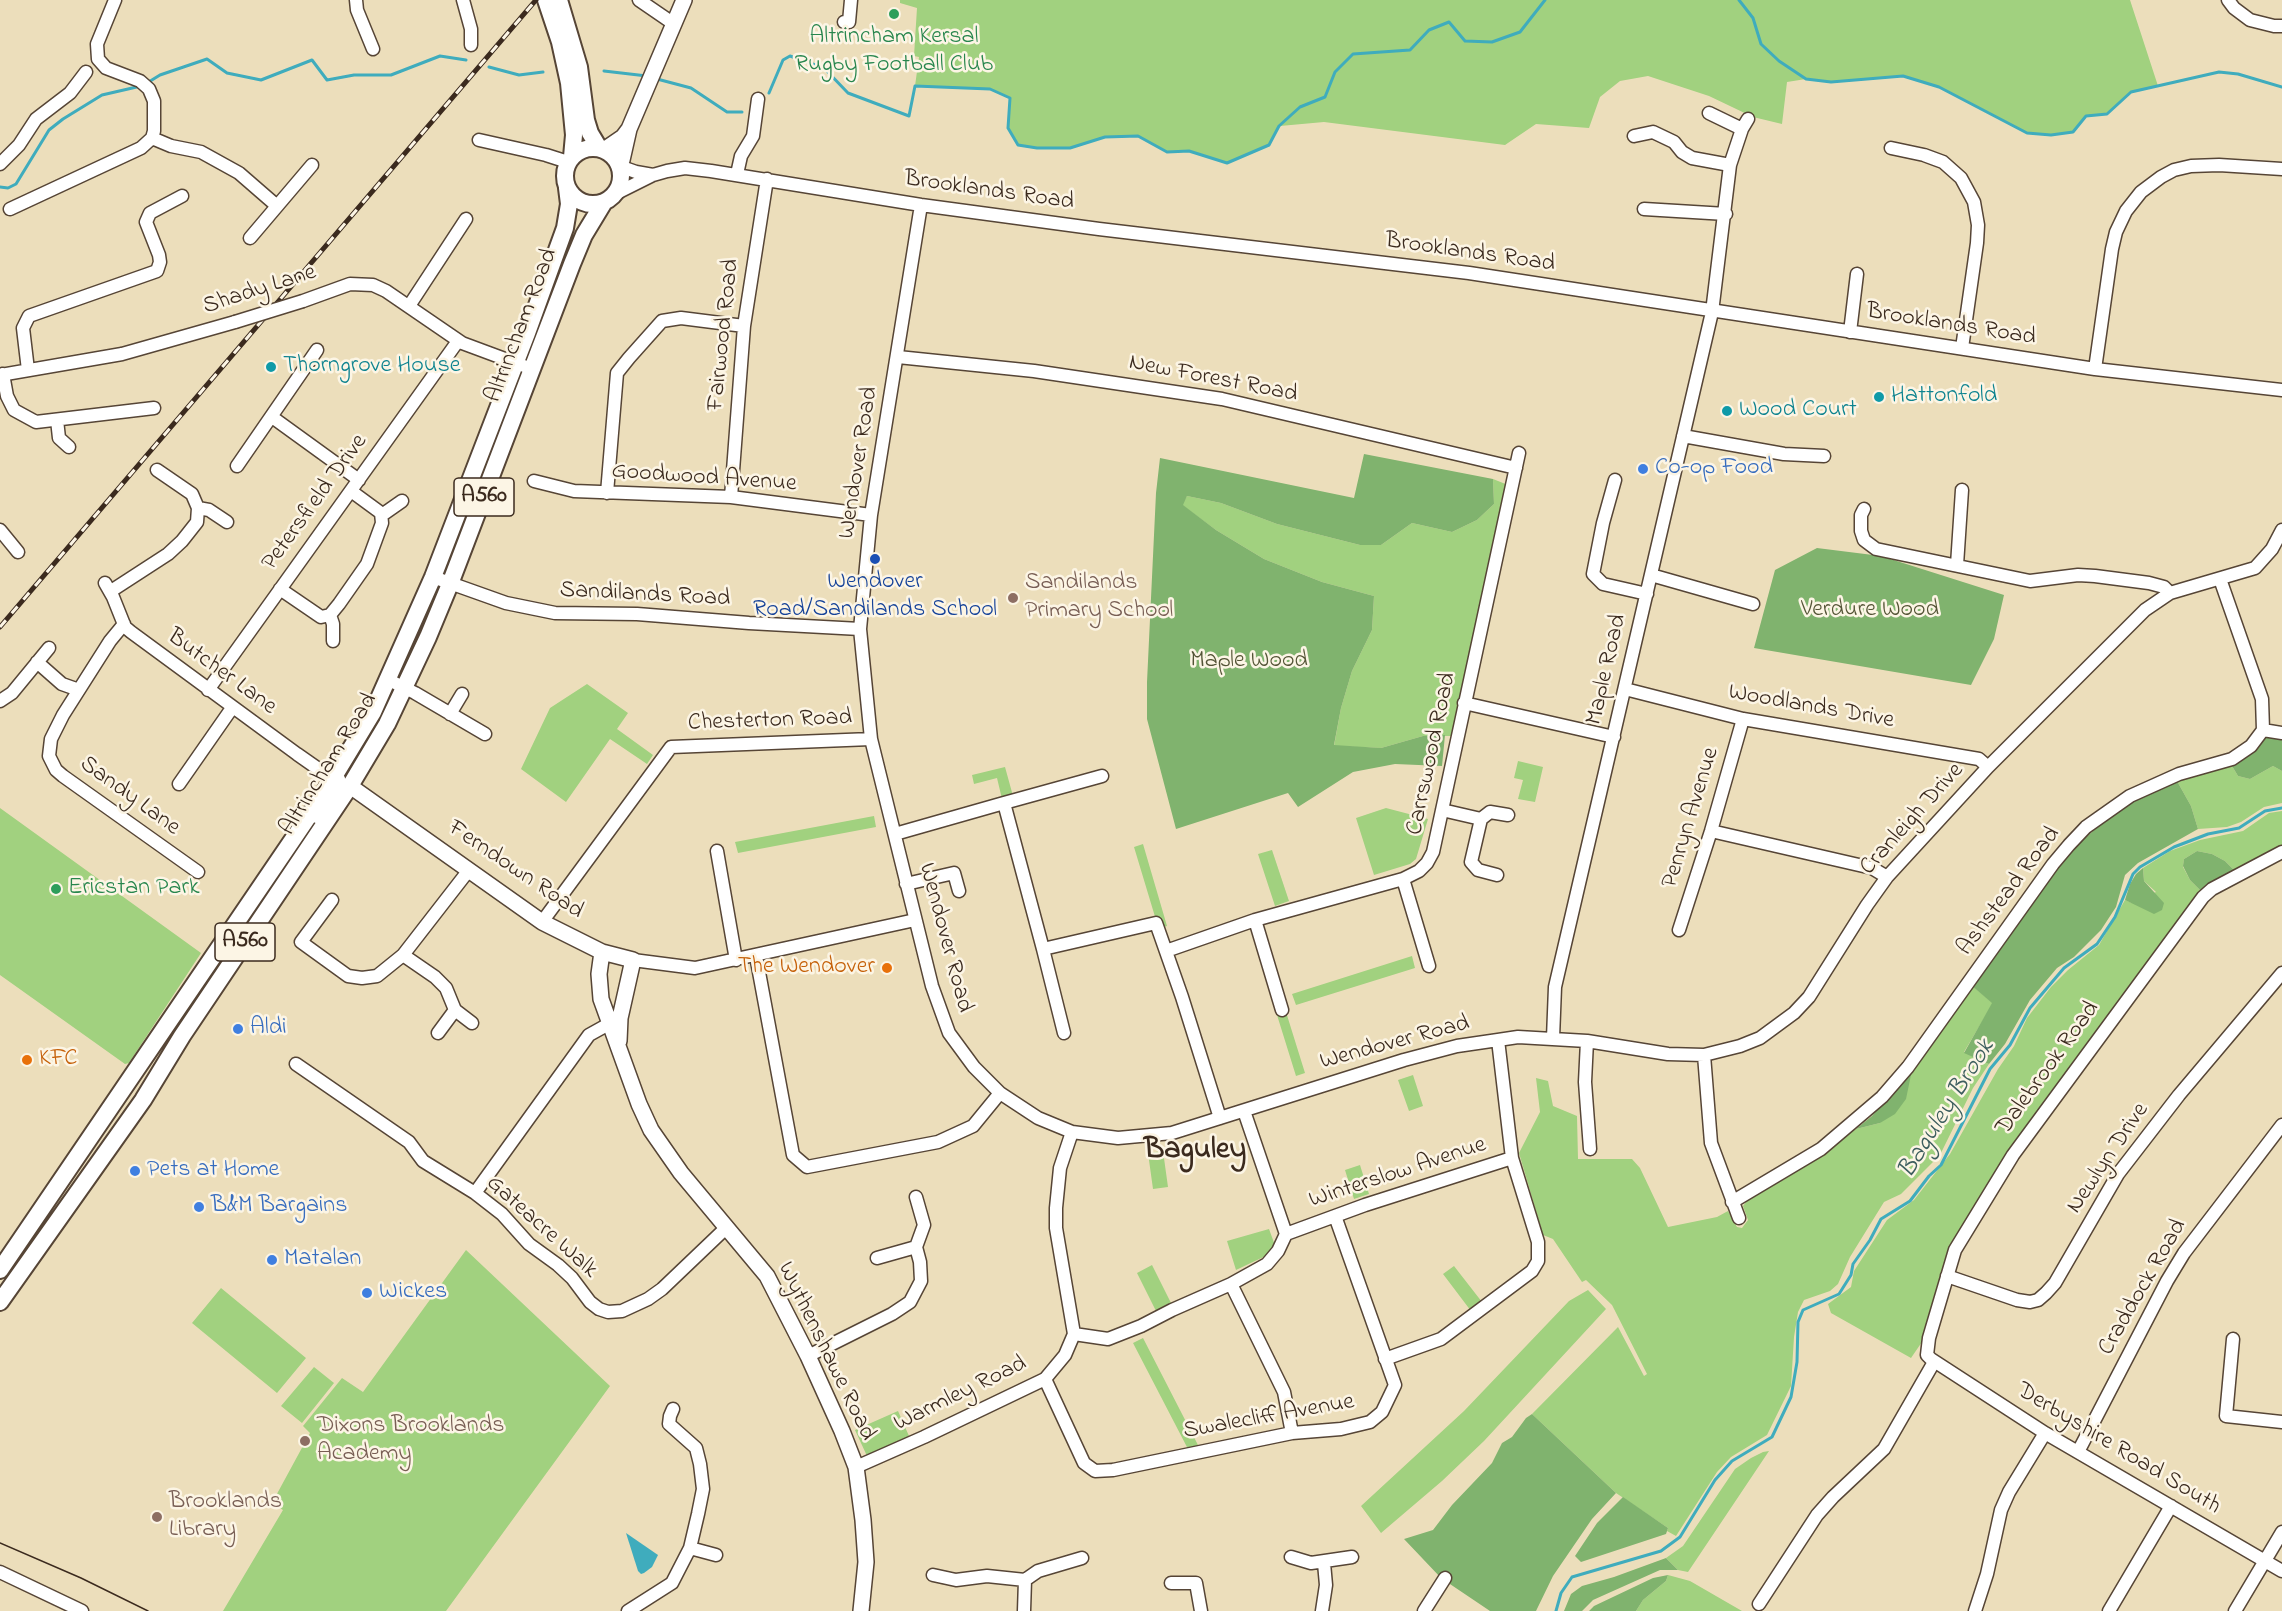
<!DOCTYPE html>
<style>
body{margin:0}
canvas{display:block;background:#ecdebb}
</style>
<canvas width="2282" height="1611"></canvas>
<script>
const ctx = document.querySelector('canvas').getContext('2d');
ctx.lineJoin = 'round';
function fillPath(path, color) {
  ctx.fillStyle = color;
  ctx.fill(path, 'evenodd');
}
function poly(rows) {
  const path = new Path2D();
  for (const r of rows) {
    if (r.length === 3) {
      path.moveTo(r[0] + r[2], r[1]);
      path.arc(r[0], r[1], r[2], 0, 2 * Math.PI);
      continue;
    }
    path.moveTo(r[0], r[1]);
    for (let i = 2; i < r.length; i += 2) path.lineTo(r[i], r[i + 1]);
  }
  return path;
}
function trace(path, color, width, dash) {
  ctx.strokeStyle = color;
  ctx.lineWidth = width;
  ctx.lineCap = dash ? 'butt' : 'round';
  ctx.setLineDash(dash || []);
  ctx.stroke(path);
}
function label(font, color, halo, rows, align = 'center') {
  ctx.font = font + ' "Indie Flower",sans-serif';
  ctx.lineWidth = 5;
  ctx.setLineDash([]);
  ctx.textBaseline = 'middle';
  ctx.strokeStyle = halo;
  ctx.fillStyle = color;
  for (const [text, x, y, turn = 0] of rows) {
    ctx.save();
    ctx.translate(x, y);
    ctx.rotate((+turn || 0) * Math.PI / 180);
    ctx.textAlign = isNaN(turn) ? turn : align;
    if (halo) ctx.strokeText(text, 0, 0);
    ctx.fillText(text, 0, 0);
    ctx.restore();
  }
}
const green = poly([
 [900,0,2130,0,2158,86,2131,92,2107,114,2086,116,2073,132,2051,135,2027,133,1939,87,1903,76,1831,82,1806,79,1787,82,1782,124,1753,117,1709,96,1648,76,1620,81,1600,97,1589,128,1536,124,1505,145,1324,122,1280,126,1269,145,1227,163,1189,151,1167,152,1138,136,1105,137,1070,148,1037,148,1018,145,1008,128,1010,98,990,89,915,86,919,57,914,56,917,8,900,3],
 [1493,479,1508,485,1509,492,1452,736,1423,736,1381,748,1334,746,1341,708,1352,671,1372,630,1374,596,1322,582,1264,559,1216,530,1182,505,1187,496,1221,503,1277,524,1360,545,1381,545,1412,523,1452,532,1477,520,1494,504],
 [587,684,628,713,617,729,653,755,647,764,610,739,566,802,521,769,550,708],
 [1518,761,1543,767,1535,802,1518,799,1523,780,1514,778],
 [2232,766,2238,776,2250,779,2273,766,2282,771,2282,803,2264,807,2241,822,2227,827,2198,829,2191,806,2177,781],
 [1005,767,1013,796,1002,799,997,778,974,784,972,775],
 [0,808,201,953,129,1063,125,1064,0,975],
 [1386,808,1428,819,1416,859,1410,864,1374,875,1356,818],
 [2282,811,2282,848,2235,871,2225,861,2212,854,2197,851,2184,859,2183,867,2190,880,2202,892,1961,1231,1924,1339,1911,1358,1831,1313,1828,1304,1851,1287,1854,1271,1887,1220,1914,1200,1950,1154,1998,1069,2014,1046,2027,1018,2051,987,2068,970,2099,945,2125,900,2132,903,2156,892,2144,881,2143,868,2170,851,2200,840,2243,831,2269,813],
 [874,816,876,827,738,853,735,842],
 [1143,844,1167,926,1164,927,1161,918,1156,920,1134,847],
 [1272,850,1289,901,1275,906,1258,854],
 [1412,956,1415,968,1296,1005,1292,994],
 [1972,986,1993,1003,1964,1052,1989,1064,1973,1088,1940,1155,1901,1194,1884,1202,1850,1257,1838,1284,1830,1291,1804,1300,1798,1312,1794,1337,1791,1386,1767,1435,1731,1457,1717,1472,1676,1536,1667,1531,1668,1528,1616,1493,1532,1414,1618,1327,1644,1376,1647,1374,1612,1305,1586,1280,1582,1282,1553,1239,1543,1235,1519,1153,1540,1112,1536,1078,1548,1081,1553,1106,1577,1116,1578,1159,1632,1159,1640,1168,1668,1227,1717,1217,1728,1211,1737,1227,1742,1228,1748,1220,1743,1206,1750,1197,1785,1179,1856,1129,1880,1123,1912,1070],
 [1286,1012,1305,1073,1296,1076,1277,1015],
 [1413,1075,1423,1106,1409,1111,1398,1080],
 [1163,1151,1168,1187,1153,1189,1148,1153],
 [1360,1165,1369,1194,1354,1199,1345,1170],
 [1269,1229,1276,1248,1274,1252,1236,1270,1227,1241],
 [466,1250,610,1386,446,1611,223,1611,283,1510,272,1503,310,1433,303,1426,342,1378,363,1392],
 [1152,1265,1171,1303,1156,1311,1137,1273],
 [1454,1266,1482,1302,1471,1311,1443,1274],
 [221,1288,306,1358,277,1393,192,1323],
 [1588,1290,1606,1309,1484,1441,1442,1481,1381,1533,1361,1506,1464,1411,1569,1301],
 [1143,1338,1199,1447,1188,1449,1133,1343],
 [314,1367,334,1383,302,1423,281,1406],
 [898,1411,909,1436,867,1456,855,1430],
 [1769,1451,1688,1572,1678,1570,1666,1558,1683,1546,1735,1469,1751,1458,1763,1452],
 [1668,1575,1690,1581,1742,1611,1636,1611,1643,1600,1666,1581]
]);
const forest = poly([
 [1364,454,1493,479,1494,504,1477,520,1452,532,1412,523,1381,545,1360,545,1277,524,1221,503,1187,496,1183,505,1216,530,1264,559,1322,582,1374,596,1372,630,1352,671,1341,708,1334,745,1381,748,1423,736,1445,735,1442,766,1395,764,1353,772,1298,807,1288,793,1176,829,1147,719,1147,682,1156,493,1160,458,1354,498],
 [1817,548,1881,556,2004,595,1994,639,1971,685,1754,648,1775,570],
 [2264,734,2282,735,2282,771,2273,766,2250,779,2238,776,2232,766,2254,750],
 [2177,781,2191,806,2198,829,2138,863,2125,875,2116,907,2101,930,2074,957,2057,968,2030,1000,2005,1044,1989,1064,1964,1053,1992,1003,1972,986,2048,880,2075,847,2102,823,2138,798],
 [2197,851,2212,854,2225,861,2235,871,2209,884,2202,892,2190,880,2183,866,2184,859],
 [2143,868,2144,881,2164,903,2162,910,2154,914,2125,900,2130,884,2136,874],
 [1912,1070,1906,1099,1895,1114,1880,1123,1856,1129,1872,1116],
 [1532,1414,1616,1493,1592,1519,1553,1576,1536,1611,1490,1611,1441,1578,1404,1539,1433,1530,1452,1505,1492,1463,1502,1443,1512,1437,1526,1418],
 [1623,1497,1668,1528,1666,1534,1581,1562,1575,1556,1597,1523],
 [1666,1558,1678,1570,1660,1570,1593,1600,1582,1611,1564,1611,1571,1594,1582,1586,1614,1577],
 [1668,1575,1666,1581,1643,1600,1636,1611,1589,1611,1594,1606,1653,1578]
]);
const water = poly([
 [626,1533,658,1555,652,1567,644,1573,641,1574,638,1571]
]);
const stream = poly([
 [1739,0,1753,18,1761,44,1779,61,1806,79,1831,82,1903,76,1939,87,2027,133,2051,135,2073,132,2086,116,2107,114,2131,92,2219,72,2238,74,2282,87],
 [489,67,519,75,543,72],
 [604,71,647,76],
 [657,79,691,88,727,112,742,112],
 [147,83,160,75,207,59,227,73,261,80,312,60,327,80,354,75,391,75,440,56,466,60],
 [769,93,783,60,790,56,824,68,848,93,909,116,915,86,990,89,1010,98,1008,128,1018,145,1037,148,1070,148,1105,137,1138,136,1167,152,1189,151,1227,163,1269,145,1279,126,1300,107,1325,97,1335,72,1353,54,1410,50,1429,30,1449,22,1465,41,1492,42,1520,32,1545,0],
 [0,187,8,188,16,184,49,130,63,119,102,95,141,86],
 [1556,1611,1561,1593,1572,1577,1661,1551,1680,1537,1715,1480,1732,1461,1772,1437,1791,1397,1797,1362,1798,1322,1803,1310,1839,1294,1851,1275,1853,1264,1870,1240,1881,1219,1910,1201,1929,1176,1941,1165,1990,1069,2010,1045,2030,1008,2064,968,2097,944,2115,917,2133,874,2140,867,2174,847,2208,834,2239,828,2265,811,2282,808]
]);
const minor = poly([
 [356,0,357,10,373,49],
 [463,0,471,29,471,45],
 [639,0,674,24],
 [2228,0,2234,8,2250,20,2274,26,2282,26],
 [844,22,849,22,851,0],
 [1709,113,1742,129],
 [1634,136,1653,132,1674,142,1682,152,1692,158,1730,165],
 [152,138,171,146,201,152,239,173,277,206],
 [479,140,546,155,568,162],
 [1891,148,1924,155,1943,162,1961,178,1974,202,1978,225,1977,243,1962,348],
 [0,164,19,145,36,119,70,93,86,72],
 [619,166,636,172,653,175],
 [737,174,741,156,753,136,758,99],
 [615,194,653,175,667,171,685,168,711,171,921,205,1099,229,1469,273,2095,369,2282,390],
 [921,205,871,515,860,629,871,739,932,986,949,1033,974,1067,1000,1093,1038,1118,1072,1132,1118,1138,1172,1133,1404,1060,1457,1046,1498,1040,1518,1037,1587,1041,1668,1054,1704,1055,1740,1046,1760,1038,1794,1013,1809,997,1867,905,1887,877,1988,767,2145,610,2170,593,2255,568,2272,549,2282,530],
 [10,209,141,148,152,138,154,131,154,101,149,89,140,81,106,68,98,59,97,44,115,0],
 [1644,209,1726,214],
 [250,238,312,165],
 [303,301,350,284,373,285,386,291,462,343,532,369],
 [409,306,466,219],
 [1850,332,1857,274],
 [898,357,1034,371,1222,399,1516,468],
 [2095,369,2112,249,2116,232,2126,211,2141,192,2161,177,2174,170,2191,166,2219,165,2282,169],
 [28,370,23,328,29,316,157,271,160,262,159,255,146,222,150,213,182,196],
 [3,374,7,396,14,410,36,422,154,408],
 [0,375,122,354,235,322],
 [272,417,359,480],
 [57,420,59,438,69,447],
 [1683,436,1784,454,1824,456],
 [237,466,317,350],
 [1615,480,1603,523,1593,574,1603,584,1647,594],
 [534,481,574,491,731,497,871,515],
 [607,493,617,373,629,358,662,321,681,318,744,326],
 [731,497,744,326,767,179],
 [198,508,209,510,227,522],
 [1864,509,1861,515,1861,531,1864,540,1876,549,2030,581,2078,575,2095,576,2149,583,2164,587,2170,593],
 [382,515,402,501],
 [0,530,18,552],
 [1957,565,1962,490],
 [1651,575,1753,604],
 [433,577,506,603,555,613,637,614,749,623,860,629],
 [105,583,113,597,125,627,131,632,297,754,317,768,339,779],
 [280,589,321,617,330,615,339,604,367,564,382,523,381,513,351,491],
 [111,591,168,554,182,541,197,522,198,508,192,494,157,470],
 [330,615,333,624,333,641],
 [124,624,110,641,63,715,51,739,49,756,56,770,63,776,198,872],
 [37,662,62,684,79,690],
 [389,680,415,693,485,734],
 [1625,689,1743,719,1979,759,1988,767],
 [208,690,458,341],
 [0,701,12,693,49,648],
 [1464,703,1614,737],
 [450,714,462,694],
 [2263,730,2282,733],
 [179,784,232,708],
 [1004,803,1102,776],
 [1442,810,1481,819,1490,812,1508,815],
 [1481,819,1471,862,1478,870,1497,875],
 [1711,831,1872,868,1887,877],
 [895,834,1004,803,1043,949,1156,923,1182,997,1220,1118],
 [717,851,736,960],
 [2282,852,2212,889,2203,897,2013,1155,1955,1250,1929,1338,1927,1355,1931,1359,2045,1433,2282,1571],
 [1403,879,1429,966],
 [906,884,954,873,959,891],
 [332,900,301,942,348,976,362,978,377,976,403,955,469,870],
 [1255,920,1282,1010],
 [542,922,671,747,871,739],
 [1679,930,1711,831,1743,719],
 [1043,949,1064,1033],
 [1166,951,1255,920,1403,879,1419,871,1427,863,1433,852,1519,453],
 [403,955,435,977,446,988,455,1010,472,1023],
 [756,956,793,1155,807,1167,938,1142,973,1126,1000,1093],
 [633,960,695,968,915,920],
 [438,1033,455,1010],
 [1553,1038,1555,987,1712,312,1730,165,1742,129,1748,119],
 [1587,1041,1585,1082,1590,1149],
 [1704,1055,1711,1143,1739,1218],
 [296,1064,409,1142,423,1161,475,1193,502,1214,529,1244,558,1265,572,1278,590,1302,599,1309,608,1312,622,1311,648,1299,662,1289,727,1227],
 [475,1193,589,1035,616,1020],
 [1732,1202,1821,1149,1882,1097,1908,1067,2053,864,2069,845,2086,827,2130,796,2179,774,2232,759,2251,746,2263,730,2262,699,2220,579],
 [1286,1234,1365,1205,1512,1158],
 [877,1258,916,1247,924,1225,916,1197],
 [1947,1276,2017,1300,2030,1302,2038,1300,2046,1293,2055,1283,2118,1174,2179,1095,2282,973],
 [1231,1284,1284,1392,1292,1433],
 [1074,1334,1108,1339,1141,1326,1172,1310,1231,1284,1267,1264,1278,1251,1286,1234,1244,1111],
 [2233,1339,2226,1416,2282,1422],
 [808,1356,892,1314,910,1302,921,1281,920,1262,916,1247],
 [1385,1359,1441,1339,1532,1271,1538,1261,1538,1242,1512,1158,1498,1040],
 [1045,1379,1084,1463,1095,1471,1113,1470,1292,1433,1341,1429,1370,1422,1382,1412,1395,1385,1335,1216],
 [2078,1452,2167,1281,2184,1253,2282,1125],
 [856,1467,924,1437,1045,1379,1065,1355,1074,1334,1056,1228,1056,1208,1060,1168,1072,1132],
 [690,1548,716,1555],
 [1291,1557,1311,1563,1352,1557],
 [0,1572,82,1611],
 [933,1575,956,1580,987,1576,1025,1580,1038,1571,1082,1558],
 [1171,1583,1196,1583,1201,1611],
 [1759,1604,1817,1515,1833,1497,1884,1449,1934,1362],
 [628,1611,672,1583,690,1548,698,1514,703,1489,700,1464,696,1448,669,1424,670,1416,673,1409],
 [1024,1611,1025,1580],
 [1322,1611,1326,1585,1324,1563],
 [1424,1611,1445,1578],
 [1975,1611,1987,1574,2001,1510,2009,1492,2045,1433],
 [2109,1611,2171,1506],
 [2235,1611,2282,1532]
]);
const major = poly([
 [604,150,623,137,629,129],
 [619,166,622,160,629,129,684,0],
 [318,816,339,787,350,786,542,922,602,952,633,960,620,1018,619,1041],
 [602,952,599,974,601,999,639,1104,651,1130,681,1173,767,1276,808,1356,842,1431,856,1467,863,1520,866,1562,861,1611]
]);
const highway = poly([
 [546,0,560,42,569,83,574,135,572,157],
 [559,0,579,67,586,120,590,133,599,148],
 [593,176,28],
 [0,1270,321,798,373,712,433,577,527,333,565,228,569,204,567,188],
 [0,1302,143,1100,182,1036,350,786,387,724,428,637,450,584,572,264,584,235,604,202]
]);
const tram = poly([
 [0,1543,81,1578,148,1611]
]);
const rail = poly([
 [0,627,536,0]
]);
const minorBridge = poly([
 [235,322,303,301]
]);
const markers = [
 [894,14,6,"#2e9e5b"],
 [271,367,6,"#0f9aa8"],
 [1879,397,6,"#0f9aa8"],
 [1727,411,6,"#0f9aa8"],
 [1643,469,6,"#3f7fe0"],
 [875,559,6,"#1a4fb4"],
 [1013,598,6,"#8d6e63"],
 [56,889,6,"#2e9e5b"],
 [887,968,6,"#e8710a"],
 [238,1029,6,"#3f7fe0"],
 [27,1060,6,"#e8710a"],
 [135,1171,6,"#3f7fe0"],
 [199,1207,6,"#3f7fe0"],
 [272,1260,6,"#3f7fe0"],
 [367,1293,6,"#3f7fe0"],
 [305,1441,6,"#8d6e63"],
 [157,1517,6,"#8d6e63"]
];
const shields = [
 [484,497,60],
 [245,942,60]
];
const shieldNames = [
 ["A560",484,497],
 ["A560",245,942]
];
const leisureNames = [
 ["Altrincham Kersal",894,38],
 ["Rugby Football Club",894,66],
 ["Ericstan Park",68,889,"left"]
];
const streetNames = [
 ["Brooklands Road",989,192,8],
 ["Brooklands Road",1470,254,8],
 ["Shady Lane",260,291,-18],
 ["Altrincham Road",523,326,-69],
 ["Brooklands Road",1951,326,9],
 ["Fairwood Road",725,335,-84],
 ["New Forest Road",1213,380,11],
 ["Wendover Road",860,463,-81],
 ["Goodwood Avenue",704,479,4],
 ["Petersfield Drive",316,503,-54],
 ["Sandilands Road",645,596,3],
 ["Maple Road",1608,670,-77],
 ["Butcher Lane",221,673,36],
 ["Woodlands Drive",1811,708,10],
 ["Chesterton Road",770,722,-2],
 ["Carrswood Road",1433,754,-78],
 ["Altrincham Road",330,765,-58],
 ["Sandy Lane",129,797,36],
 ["Penryn Avenue",1692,818,-73],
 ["Cranleigh Drive",1913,820,-48],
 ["Ferndown Road",515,871,34],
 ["Ashstead Road",2010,892,-53],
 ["Wendover Road",944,938,75],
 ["Wendover Road",1395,1044,-15],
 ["Dalebrook Road",2049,1069,-54],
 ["Newlyn Drive",2109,1159,-56],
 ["Winterslow Avenue",1398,1174,-18],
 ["Gateacre Walk",541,1228,42],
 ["Craddock Road",2144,1288,-60],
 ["Wythenshawe Road",825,1352,64],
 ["Warmley Road",961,1395,-26],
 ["Swalecliff Avenue",1269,1418,-10],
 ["Derbyshire Road South",2118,1450,31]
];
const cultureNames = [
 ["Thorngrove House",283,367],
 ["Hattonfold",1891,397],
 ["Wood Court",1739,411]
];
const shopNames = [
 ["Co-op Food",1655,469],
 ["Aldi",250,1029],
 ["Pets at Home",147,1171],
 ["B&M Bargains",211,1207],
 ["Matalan",284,1260],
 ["Wickes",379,1293]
];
const transitNames = [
 ["Wendover",875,583],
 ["Road/Sandilands School",875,611]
];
const educationNames = [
 ["Sandilands",1025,584],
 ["Primary School",1025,612],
 ["Dixons Brooklands",317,1427],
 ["Academy",317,1455],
 ["Brooklands",169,1503],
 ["Library",169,1531]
];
const parkNames = [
 ["Verdure Wood",1870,611],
 ["Maple Wood",1249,662]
];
const foodNames = [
 ["The Wendover",875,968],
 ["KFC",39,1060,"left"]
];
const waterNames = [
 ["Baguley Brook",1948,1110,-58]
];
const districtNames = [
 ["Baguley",1195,1152]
];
fillPath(green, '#a1d17f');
fillPath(forest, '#80b36e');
fillPath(water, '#3facbd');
trace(stream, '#3facbd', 3);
trace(minor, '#564536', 15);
trace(major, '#564536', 18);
trace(highway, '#564536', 20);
trace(minor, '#fff', 12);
trace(major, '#fff', 15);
trace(highway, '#fff', 16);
trace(tram, '#3b2a1e', 1.5);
trace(rail, '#3b2a1e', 5);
trace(rail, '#fcf5e5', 3, [9]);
trace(minorBridge, '#564536', 15, []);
trace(minorBridge, '#fff', 12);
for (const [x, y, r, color] of markers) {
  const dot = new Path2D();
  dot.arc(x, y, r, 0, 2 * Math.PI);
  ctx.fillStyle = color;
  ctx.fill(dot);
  trace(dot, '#fcf5e5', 2);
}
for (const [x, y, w] of shields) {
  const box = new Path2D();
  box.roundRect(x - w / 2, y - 19, w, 38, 4.5);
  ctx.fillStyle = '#fcf5e5';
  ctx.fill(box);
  trace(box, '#3b2a1e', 1.5);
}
label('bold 22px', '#3b2a1e', null, shieldNames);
label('24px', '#27864d', '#fcf5e5', leisureNames);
label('24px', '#3b2a1e', '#fcf5e5', streetNames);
label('24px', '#0d838f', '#fcf5e5', cultureNames, 'left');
label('24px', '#366cbe', '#fcf5e5', shopNames, 'left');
label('24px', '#164399', '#fcf5e5', transitNames);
label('24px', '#785e54', '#fcf5e5', educationNames, 'left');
label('24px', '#545436', '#fcf5e5', parkNames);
label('24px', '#c56008', '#fcf5e5', foodNames, 'right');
label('italic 26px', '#3d5e5e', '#fcf5e5', waterNames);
label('bold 30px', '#3b2a1e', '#fcf5e5', districtNames);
</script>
